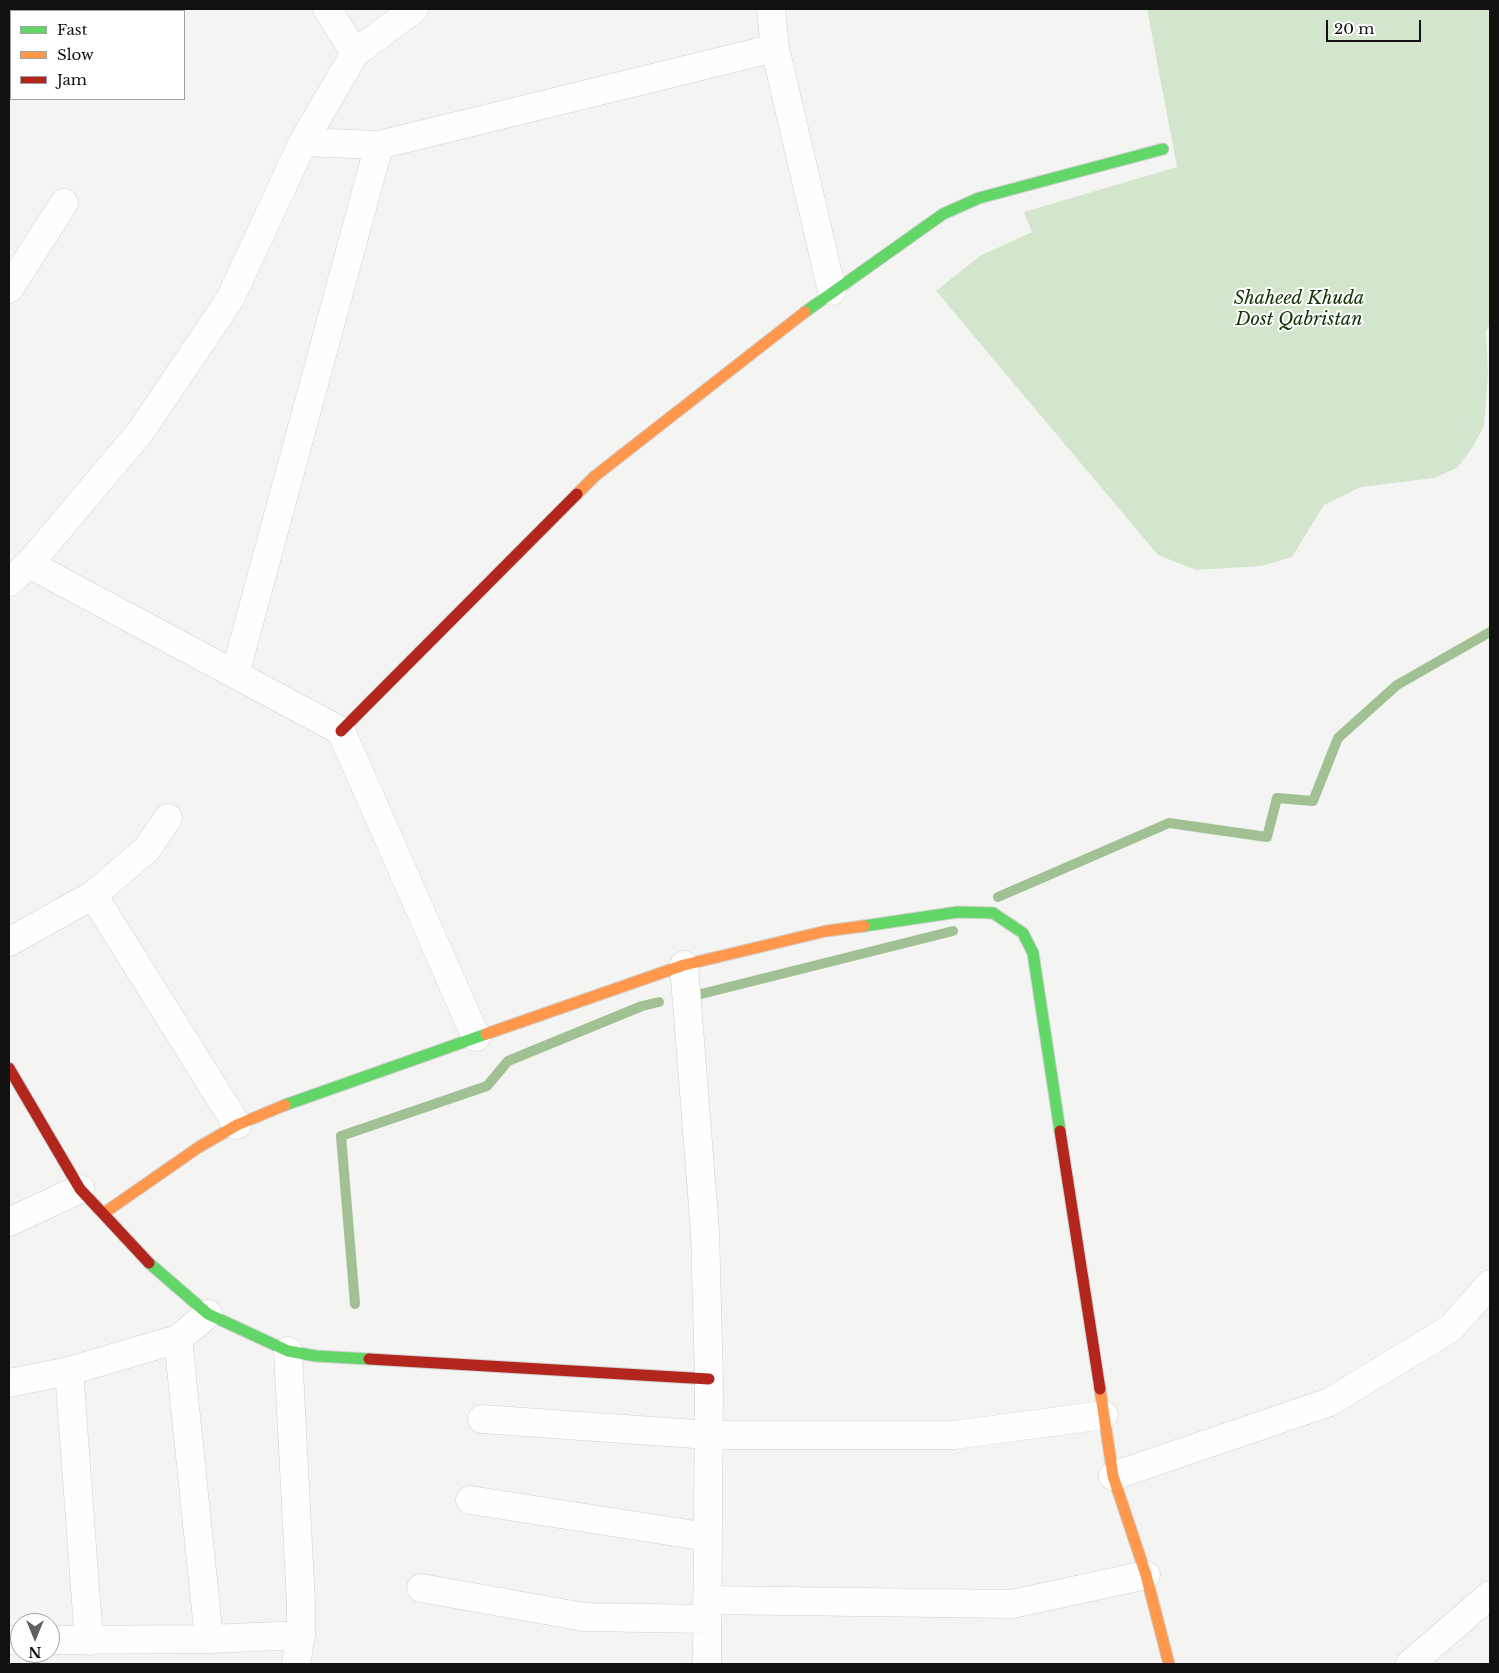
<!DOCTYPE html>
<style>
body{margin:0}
#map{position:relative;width:1499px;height:1673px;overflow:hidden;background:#f4f5f3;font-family:"Libre Baskerville",serif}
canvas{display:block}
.frame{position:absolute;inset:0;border:10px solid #101110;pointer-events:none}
.legend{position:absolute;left:10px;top:10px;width:175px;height:90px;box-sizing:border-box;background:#fff;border:1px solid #9fa09f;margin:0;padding:6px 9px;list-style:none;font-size:15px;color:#101110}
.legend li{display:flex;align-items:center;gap:10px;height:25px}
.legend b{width:25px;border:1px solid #9fa09f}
.north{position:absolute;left:10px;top:1613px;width:50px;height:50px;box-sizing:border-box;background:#fff;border:1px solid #9fa09f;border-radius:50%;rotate:180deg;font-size:14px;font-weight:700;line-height:20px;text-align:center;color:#101110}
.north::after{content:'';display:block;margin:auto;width:18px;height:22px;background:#60615f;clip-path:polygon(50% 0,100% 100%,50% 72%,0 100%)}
.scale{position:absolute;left:1326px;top:20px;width:95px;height:22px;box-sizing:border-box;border:2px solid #101110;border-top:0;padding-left:6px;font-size:15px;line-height:18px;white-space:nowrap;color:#101110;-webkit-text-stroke:4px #fff;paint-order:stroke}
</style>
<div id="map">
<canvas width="1499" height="1673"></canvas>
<div class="frame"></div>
<ul class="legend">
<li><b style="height:6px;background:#63d668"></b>Fast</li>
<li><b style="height:6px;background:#ff974d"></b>Slow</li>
<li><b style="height:6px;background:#b3261e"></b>Jam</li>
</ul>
<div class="north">N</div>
<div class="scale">20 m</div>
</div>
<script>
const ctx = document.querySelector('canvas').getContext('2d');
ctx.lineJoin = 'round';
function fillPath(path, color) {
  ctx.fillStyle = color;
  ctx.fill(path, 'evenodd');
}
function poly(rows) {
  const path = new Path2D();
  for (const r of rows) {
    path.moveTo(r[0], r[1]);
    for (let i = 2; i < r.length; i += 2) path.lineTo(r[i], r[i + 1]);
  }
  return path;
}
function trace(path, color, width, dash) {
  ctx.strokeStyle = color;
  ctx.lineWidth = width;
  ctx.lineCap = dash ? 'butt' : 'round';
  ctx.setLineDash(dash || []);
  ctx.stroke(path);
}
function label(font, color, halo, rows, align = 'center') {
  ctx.font = font + ' "Libre Baskerville",serif';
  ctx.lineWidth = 4;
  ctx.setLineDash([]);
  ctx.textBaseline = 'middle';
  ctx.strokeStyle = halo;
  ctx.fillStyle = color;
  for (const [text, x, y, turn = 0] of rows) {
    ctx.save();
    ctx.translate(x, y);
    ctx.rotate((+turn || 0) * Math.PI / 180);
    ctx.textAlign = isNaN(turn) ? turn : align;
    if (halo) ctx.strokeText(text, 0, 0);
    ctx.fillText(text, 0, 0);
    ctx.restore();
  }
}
const green = poly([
 [1147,9,1490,9,1490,324,1486,331,1488,375,1484,426,1472,448,1457,468,1434,478,1361,487,1324,505,1292,557,1261,566,1196,570,1158,555,936,291,980,256,1032,232,1024,212,1177,167]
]);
const stream = poly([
 [998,897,1169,823,1267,837,1277,798,1313,801,1338,738,1397,685,1490,632],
 [697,995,953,931],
 [355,1304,341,1136,487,1086,508,1061,642,1006,659,1002]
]);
const street = poly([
 [327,9,355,53],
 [771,9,775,48,832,291],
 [303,142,379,145,775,48],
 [9,289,64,203],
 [29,564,341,731,476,1037],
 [9,582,29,564,141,431,230,299,303,142,355,53,414,9],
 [235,674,379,145],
 [93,895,237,1125],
 [9,942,93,895,146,850,168,818],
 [684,965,705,1232,709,1379,707,1664],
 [9,1222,80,1189],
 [178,1339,209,1639],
 [288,1351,301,1604,301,1635,296,1664],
 [69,1371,89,1641],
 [9,1383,69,1371,178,1339,208,1314],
 [482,1419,709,1435,954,1435,1104,1415],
 [1113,1476,1330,1402,1451,1328,1490,1284],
 [470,1500,708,1537],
 [421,1588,584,1617,707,1619],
 [707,1600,1012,1604,1146,1575],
 [9,1640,20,1640],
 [50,1640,209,1639,301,1635],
 [1410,1664,1490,1595]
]);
const fast = poly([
 [805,312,943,214,979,198,1163,149],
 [864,926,958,912,993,913,1023,933,1033,953,1060,1131],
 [285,1105,486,1034],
 [149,1263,208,1314,288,1351,316,1356,369,1359]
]);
const slow = poly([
 [577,494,595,476,805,312],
 [486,1034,684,965,826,931,864,926],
 [104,1213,199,1147,237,1125,285,1105],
 [1100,1389,1113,1476,1146,1575,1169,1664]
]);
const jam = poly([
 [341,731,577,494],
 [9,1068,80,1189,149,1263],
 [1060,1131,1100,1389],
 [369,1359,709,1379]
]);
const parkNames = [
 ["Shaheed Khuda",1299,299],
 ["Dost Qabristan",1299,320]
];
fillPath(green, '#d4e5ce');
trace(stream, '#a1c195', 10);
trace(street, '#d0d1cf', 29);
trace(fast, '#d0d1cf', 13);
trace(slow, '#d0d1cf', 13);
trace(jam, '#d0d1cf', 13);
trace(street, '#fdfefd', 28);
trace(fast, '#63d668', 11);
trace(slow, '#ff974d', 11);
trace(jam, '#b3261e', 11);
label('italic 18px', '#143207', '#fff', parkNames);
</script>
